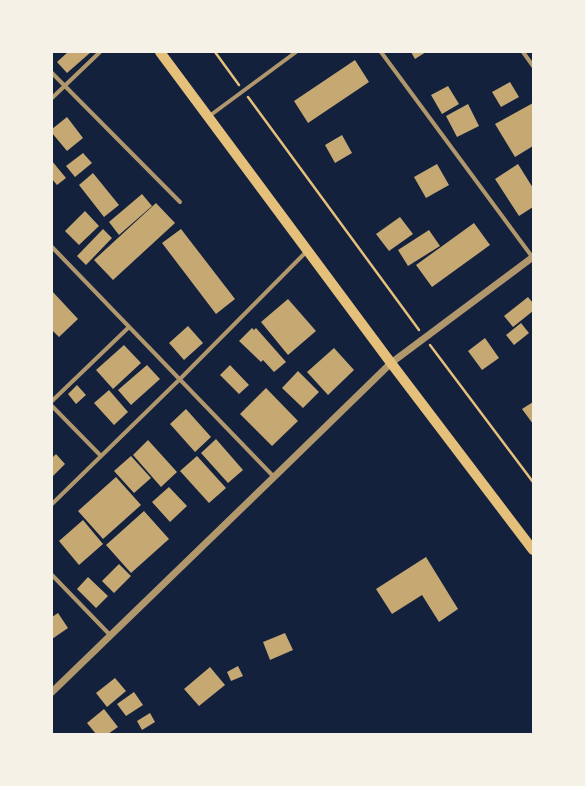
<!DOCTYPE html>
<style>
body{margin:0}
#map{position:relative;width:585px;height:786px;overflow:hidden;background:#14213d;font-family:"Public Sans",sans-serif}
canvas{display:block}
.frame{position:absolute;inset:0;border:53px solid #f6f1e7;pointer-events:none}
</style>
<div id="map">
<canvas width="585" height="786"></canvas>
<div class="frame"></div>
</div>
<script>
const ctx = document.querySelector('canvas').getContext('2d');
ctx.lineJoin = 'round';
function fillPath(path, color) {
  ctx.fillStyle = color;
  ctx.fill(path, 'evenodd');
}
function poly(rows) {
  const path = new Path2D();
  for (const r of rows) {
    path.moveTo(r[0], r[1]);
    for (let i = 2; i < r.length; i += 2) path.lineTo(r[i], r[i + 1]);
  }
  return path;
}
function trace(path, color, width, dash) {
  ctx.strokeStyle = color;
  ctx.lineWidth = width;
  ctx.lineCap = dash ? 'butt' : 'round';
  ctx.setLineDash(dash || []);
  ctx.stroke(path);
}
const building = poly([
 [68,52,91,52,67,73,57,62],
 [411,52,426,52,415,59],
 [355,60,369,82,308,123,294,101],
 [510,82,519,97,501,107,492,92],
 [448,86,459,104,442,114,431,95],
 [533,103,533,146,515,157,495,124],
 [468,104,479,126,457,137,446,116],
 [67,117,83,138,67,151,52,133,52,129],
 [342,135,352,153,335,163,325,145],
 [83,153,92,163,75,177,66,166],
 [52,161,66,178,57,185,52,179],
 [437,164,449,185,426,198,414,177],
 [518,164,533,188,533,207,519,216,495,179],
 [93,173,119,205,104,217,79,185],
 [142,194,152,206,119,235,109,222],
 [156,203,175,223,113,280,94,260],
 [85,211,99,226,79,245,65,231],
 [400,217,413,234,389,251,376,234],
 [474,223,490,245,432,287,416,265],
 [103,229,112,238,86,265,77,256],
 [181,229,235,299,216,314,162,243],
 [429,230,440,246,408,266,398,250],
 [52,291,78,319,59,337,52,330],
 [528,297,533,303,533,311,513,327,504,316],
 [288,299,316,331,288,355,261,322],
 [521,323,529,333,514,345,506,335],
 [188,326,203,343,184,360,169,343],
 [252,328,254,330,256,328,286,362,274,372,263,360,261,362,239,341],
 [485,338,499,358,482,370,468,351],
 [124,345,141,363,113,389,96,370],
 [334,348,354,370,328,395,307,372],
 [147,365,160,379,131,405,118,390],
 [230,365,249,385,239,394,220,375],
 [298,371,319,392,303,408,282,388],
 [77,385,86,395,76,404,68,394],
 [266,388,298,421,272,446,240,414],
 [109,390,128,412,114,425,94,403],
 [533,402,533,424,522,409],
 [186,409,211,437,195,452,170,424],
 [216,439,243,470,228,483,201,453],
 [148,440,177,472,161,487,133,455],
 [56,454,65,464,52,477,52,458],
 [131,456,151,478,134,493,114,471],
 [197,456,226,488,209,503,180,471],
 [116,477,141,505,103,539,78,511],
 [169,487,187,506,170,522,152,502],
 [144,511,169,539,131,573,106,545],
 [83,520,103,544,79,565,59,541],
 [426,557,458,609,439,622,422,595,392,614,376,589],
 [119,564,131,576,114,593,102,581],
 [88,577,108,596,96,608,77,589],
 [58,613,68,628,52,639,52,617],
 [285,633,293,650,270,660,263,642],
 [238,666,243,676,231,681,227,672],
 [210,667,225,685,199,706,184,689],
 [115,678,126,691,107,707,96,693],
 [134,692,143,705,126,716,117,704],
 [104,709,118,727,108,734,96,734,87,723],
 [150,713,155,722,142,730,137,721]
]);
const path = poly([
 [215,52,239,85],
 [248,97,419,330],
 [430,345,533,482]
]);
const minor = poly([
 [381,52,533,258],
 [523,52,533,66],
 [52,73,180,202],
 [52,98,100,52],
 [208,117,296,52],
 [52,247,274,477],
 [52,401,129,327],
 [52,406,101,456],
 [52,504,180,379,307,251],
 [52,575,111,636]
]);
const tertiary = poly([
 [52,692,274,477,391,363,533,257]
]);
const trunk = poly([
 [160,52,391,363,533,550]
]);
fillPath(building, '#c6a872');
trace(path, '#e5c07b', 2.5);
trace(minor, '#b1986c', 4);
trace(tertiary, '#b1986c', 7);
trace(trunk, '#e5c07b', 10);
</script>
